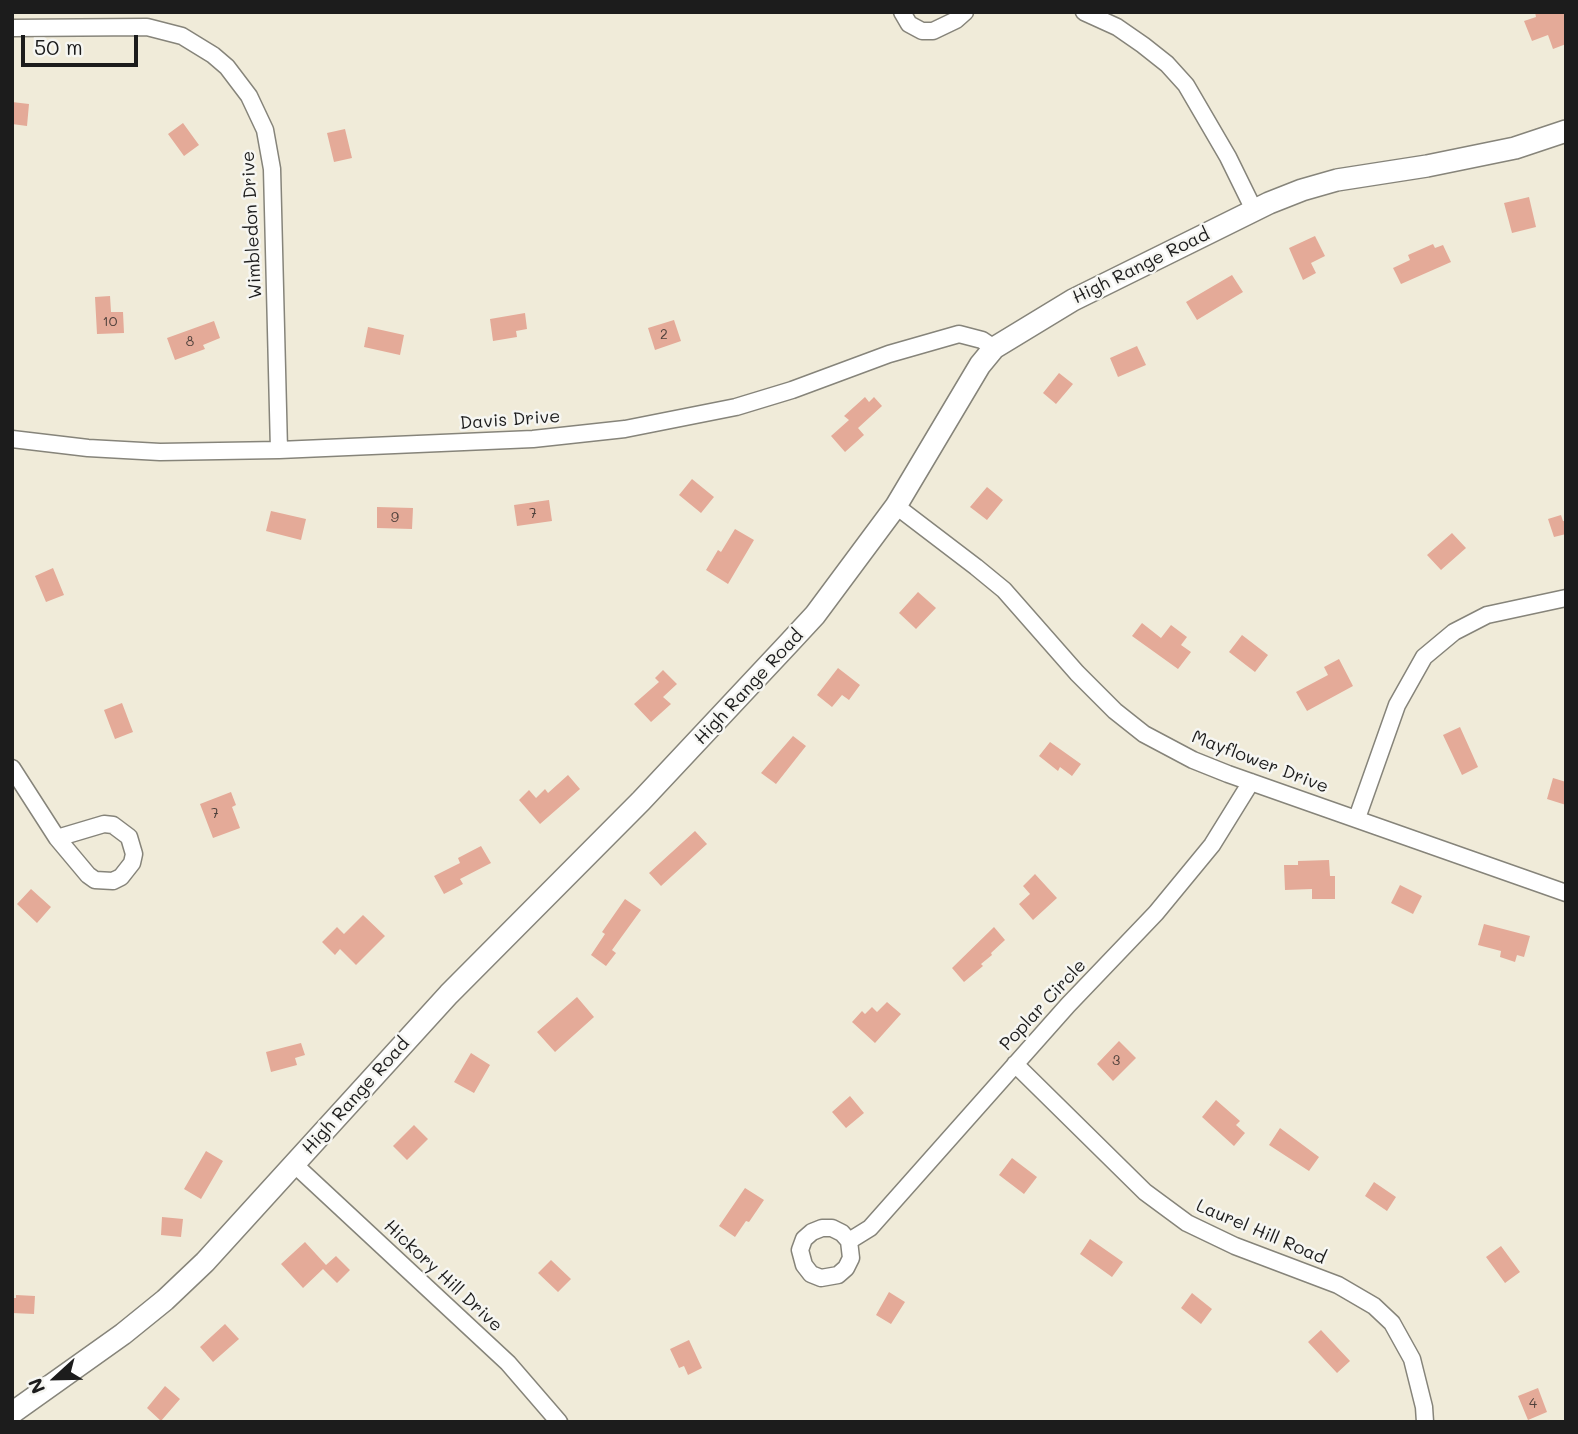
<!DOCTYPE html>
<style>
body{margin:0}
#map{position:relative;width:1578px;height:1434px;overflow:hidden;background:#f0ebd9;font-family:Mali,sans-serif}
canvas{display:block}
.frame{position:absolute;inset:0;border:14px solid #1c1c1c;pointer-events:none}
.north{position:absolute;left:21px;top:1343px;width:70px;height:70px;-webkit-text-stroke:5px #f6f6f2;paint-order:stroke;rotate:248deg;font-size:19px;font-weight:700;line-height:28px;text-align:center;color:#1c1c1c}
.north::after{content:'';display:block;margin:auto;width:24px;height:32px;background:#1c1c1c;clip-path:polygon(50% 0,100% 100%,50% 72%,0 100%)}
.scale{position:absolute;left:21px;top:35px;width:117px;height:32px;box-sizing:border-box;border:4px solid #1c1c1c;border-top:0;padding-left:9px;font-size:21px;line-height:24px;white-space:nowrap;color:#1c1c1c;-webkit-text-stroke:5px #f6f6f2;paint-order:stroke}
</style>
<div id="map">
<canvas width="1578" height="1434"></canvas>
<div class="frame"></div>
<div class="north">N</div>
<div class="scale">50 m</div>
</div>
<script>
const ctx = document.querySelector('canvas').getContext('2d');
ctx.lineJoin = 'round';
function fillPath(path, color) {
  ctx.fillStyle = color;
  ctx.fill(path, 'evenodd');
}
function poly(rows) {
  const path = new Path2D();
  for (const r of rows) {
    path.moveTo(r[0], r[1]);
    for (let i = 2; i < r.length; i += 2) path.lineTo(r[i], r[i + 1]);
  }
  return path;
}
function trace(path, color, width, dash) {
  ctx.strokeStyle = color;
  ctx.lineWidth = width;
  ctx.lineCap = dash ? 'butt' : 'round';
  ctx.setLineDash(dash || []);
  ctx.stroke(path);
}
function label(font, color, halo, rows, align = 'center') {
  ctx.font = font + ' Mali,sans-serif';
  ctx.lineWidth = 5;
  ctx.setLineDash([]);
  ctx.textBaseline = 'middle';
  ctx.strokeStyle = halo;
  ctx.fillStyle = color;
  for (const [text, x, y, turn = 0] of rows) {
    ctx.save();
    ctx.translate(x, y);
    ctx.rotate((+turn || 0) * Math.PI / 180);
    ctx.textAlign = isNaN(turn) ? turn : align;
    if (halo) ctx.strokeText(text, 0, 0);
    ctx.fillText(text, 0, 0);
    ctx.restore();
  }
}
const building = poly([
 [1535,12,1566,12,1566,44,1553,49,1548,35,1532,41,1524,21,1536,17],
 [12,102,29,104,27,126,12,124],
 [183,123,199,145,184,156,168,134],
 [345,129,352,158,334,162,327,133],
 [1529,197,1536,227,1512,233,1504,203],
 [1315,236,1325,256,1311,263,1316,273,1303,280,1289,248],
 [1433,244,1435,248,1443,245,1451,262,1401,284,1393,268,1410,260,1408,255],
 [1232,275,1243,292,1197,320,1186,302],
 [110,296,111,312,123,312,124,333,97,334,95,297],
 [525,313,527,329,516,331,517,337,493,341,490,319],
 [674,320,681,341,655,350,648,328],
 [214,321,220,338,203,345,205,349,175,360,167,338],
 [368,327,404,335,400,355,364,347],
 [1137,346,1146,365,1118,377,1110,358],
 [1059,373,1073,384,1056,404,1043,393],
 [865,397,869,402,874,397,882,406,858,428,864,435,845,452,831,436,849,420,844,416],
 [692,479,714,497,701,513,679,495],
 [987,487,1003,500,987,520,970,507],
 [549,500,552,521,517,526,514,505],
 [377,507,413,508,412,529,377,528],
 [271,511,306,519,301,540,266,531],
 [1561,515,1563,521,1566,521,1566,534,1554,537,1548,519],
 [735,529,754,540,728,584,706,570,718,550,721,552],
 [1452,533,1466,548,1441,570,1427,555],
 [53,568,64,595,46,602,35,576],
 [918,592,936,608,916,629,899,613],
 [1142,623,1161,638,1171,625,1187,637,1181,645,1191,652,1178,669,1132,636],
 [1242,635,1268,655,1255,672,1229,652],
 [1339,659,1353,686,1307,711,1296,692,1328,675,1324,667],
 [838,668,860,685,849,700,842,695,832,707,817,695],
 [663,670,677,684,663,697,671,704,651,722,634,704,659,682,655,678],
 [122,703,133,732,115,739,104,710],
 [1460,727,1478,767,1462,775,1443,735],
 [793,736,806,746,776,784,761,773],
 [1050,742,1081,764,1072,776,1060,767,1058,771,1039,756],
 [568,775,580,789,540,824,519,800,529,790,536,798,545,789,548,793],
 [1553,778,1566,782,1566,805,1547,799],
 [231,792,236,805,232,807,240,828,213,838,200,804],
 [695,831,707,844,661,886,649,873],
 [481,846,491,863,460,879,463,884,444,894,434,876,460,863,458,858],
 [1329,860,1330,876,1335,876,1335,899,1312,899,1312,889,1285,890,1284,865,1298,865,1298,861],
 [1035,874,1057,898,1033,920,1019,904,1030,894,1023,886],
 [1400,885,1422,896,1413,914,1391,903],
 [31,889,51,907,37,923,17,904],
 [625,899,641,910,612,950,616,953,606,966,591,955,605,934,602,932],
 [363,915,385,936,356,965,340,949,335,955,322,942,337,927,344,934],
 [1484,924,1530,936,1524,957,1517,955,1515,962,1500,957,1501,951,1478,945],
 [994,927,1005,940,991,953,992,955,981,964,983,966,964,982,952,968],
 [577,997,594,1017,555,1052,537,1032],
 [887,1002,901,1014,875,1043,852,1022,862,1011,865,1014,872,1007,877,1012],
 [1119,1041,1136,1058,1113,1081,1097,1064],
 [301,1043,305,1055,295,1058,297,1065,271,1072,266,1052],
 [471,1053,490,1065,474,1093,454,1082],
 [850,1096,864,1113,846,1128,832,1112],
 [1216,1100,1240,1121,1236,1125,1245,1133,1234,1146,1202,1117],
 [414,1125,428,1139,407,1160,393,1146],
 [1280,1128,1319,1157,1309,1171,1269,1145],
 [206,1151,223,1161,201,1199,184,1189],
 [1012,1158,1037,1177,1024,1194,999,1175],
 [1374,1182,1396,1197,1387,1211,1365,1196],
 [745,1188,764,1200,749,1222,746,1221,735,1237,719,1226],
 [162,1217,183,1219,181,1237,161,1235],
 [1090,1239,1123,1262,1112,1277,1080,1254],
 [305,1242,326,1265,336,1256,350,1270,337,1283,323,1269,303,1288,281,1264],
 [1501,1246,1520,1272,1505,1283,1486,1257],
 [551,1260,571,1279,558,1292,538,1273],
 [889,1292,905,1302,891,1324,876,1315],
 [1192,1293,1212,1309,1201,1324,1181,1308],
 [16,1295,35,1296,34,1314,12,1313,12,1298,16,1298],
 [225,1324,239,1339,213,1362,200,1347],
 [1321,1330,1350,1361,1337,1373,1308,1342],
 [689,1340,702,1368,688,1375,684,1366,679,1368,670,1349],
 [165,1386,180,1399,161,1421,147,1408],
 [1538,1388,1547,1412,1528,1420,1518,1396]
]);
const minor = poly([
 [902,12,909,24,922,31,933,31,956,20,965,12],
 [1084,12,1117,27,1143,45,1167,64,1186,85,1228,157,1254,210],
 [12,28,147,27,182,36,213,55,227,67,249,96,265,130,272,169,279,450],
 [12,439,88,448,160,452,279,450,533,439,625,429,736,407,792,390,889,354,959,334,982,340,994,348],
 [896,506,976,567,1004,590,1077,673,1115,711,1144,734,1193,760,1228,774,1566,893],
 [12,768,57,838,88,875,95,880,113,881,121,877,132,863,134,854,129,837,113,825,104,824,57,838],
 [1357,818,1397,705,1424,657,1454,632,1487,615,1566,598],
 [1015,1064,1145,1192,1187,1223,1235,1246,1338,1285,1374,1306,1392,1323,1412,1359,1424,1407,1425,1422],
 [295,1165,508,1363,559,1422],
 [849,1241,851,1258,846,1268,838,1275,821,1278,811,1274,804,1265,800,1250,804,1239,812,1232,822,1228,832,1228,842,1233,849,1241,870,1228,1068,1005,1156,913,1212,845,1251,782]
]);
const tertiary = poly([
 [12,1413,123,1334,165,1300,205,1262,449,994,641,801,790,642,815,615,896,506,980,365,994,348,1073,300,1269,203,1302,190,1337,180,1427,166,1515,148,1566,131]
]);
const numberNames = [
 ["10",110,322],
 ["2",664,335],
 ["8",190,342],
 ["7",533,514],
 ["9",395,518],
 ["7",215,814],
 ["3",1116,1061],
 ["4",1533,1404]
];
const streetNames = [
 ["Wimbledon Drive",252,225,-93],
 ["High Range Road",1141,266,-26],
 ["Davis Drive",510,420,-4],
 ["High Range Road",749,687,-47],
 ["Mayflower Drive",1260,762,21],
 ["Poplar Circle",1043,1005,-47],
 ["High Range Road",356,1096,-48],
 ["Laurel Hill Road",1261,1232,23],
 ["Hickory Hill Drive",443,1276,43]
];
fillPath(building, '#e4aa98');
trace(minor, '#86847a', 19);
trace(tertiary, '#86847a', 24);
trace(minor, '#fff', 16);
trace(tertiary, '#fff', 21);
label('14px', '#4e403b', null, numberNames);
label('18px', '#1c1c1c', '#f6f6f2', streetNames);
</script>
